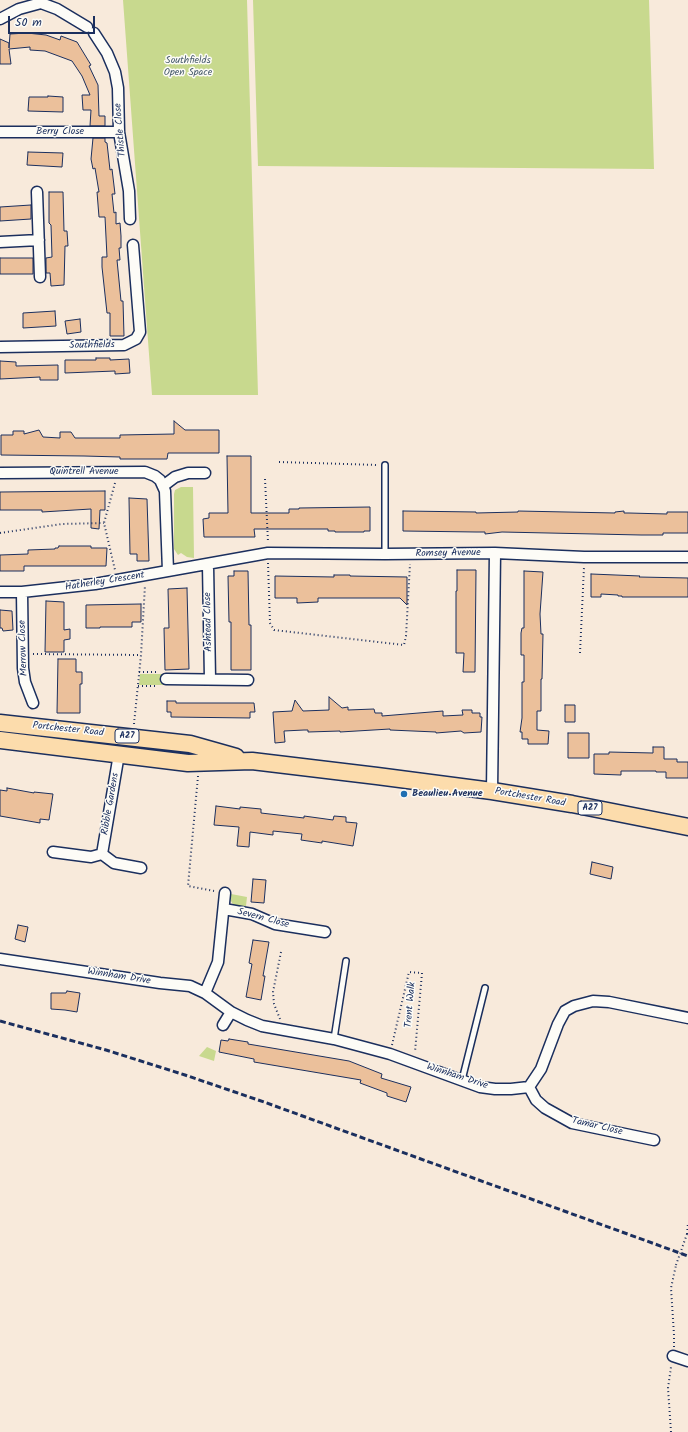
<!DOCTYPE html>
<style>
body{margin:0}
#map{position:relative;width:688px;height:1432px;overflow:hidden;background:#f8eadb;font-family:Kalam,sans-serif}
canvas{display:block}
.scale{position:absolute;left:8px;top:16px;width:87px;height:18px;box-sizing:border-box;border:2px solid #1b2f5e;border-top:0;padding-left:5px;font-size:12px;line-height:14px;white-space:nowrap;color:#1b2f5e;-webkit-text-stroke:3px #fdfcf7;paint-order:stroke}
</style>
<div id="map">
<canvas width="688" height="1432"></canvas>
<div class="scale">50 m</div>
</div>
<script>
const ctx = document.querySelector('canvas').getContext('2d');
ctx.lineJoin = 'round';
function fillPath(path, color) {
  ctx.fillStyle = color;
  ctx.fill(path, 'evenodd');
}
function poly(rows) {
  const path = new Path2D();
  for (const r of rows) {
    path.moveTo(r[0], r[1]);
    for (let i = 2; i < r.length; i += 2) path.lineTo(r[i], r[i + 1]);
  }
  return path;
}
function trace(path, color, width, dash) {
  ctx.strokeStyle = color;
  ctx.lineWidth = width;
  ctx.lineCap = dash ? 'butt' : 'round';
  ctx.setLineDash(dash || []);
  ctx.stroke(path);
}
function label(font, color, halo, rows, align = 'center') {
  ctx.font = font + ' Kalam,sans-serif';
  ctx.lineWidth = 3;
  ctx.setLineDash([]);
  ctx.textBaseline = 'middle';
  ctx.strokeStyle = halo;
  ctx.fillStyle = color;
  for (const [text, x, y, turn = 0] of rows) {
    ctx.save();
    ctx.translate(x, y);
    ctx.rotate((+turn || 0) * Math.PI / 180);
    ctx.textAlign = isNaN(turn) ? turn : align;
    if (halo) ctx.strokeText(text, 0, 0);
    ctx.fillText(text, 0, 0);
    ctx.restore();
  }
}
const green = poly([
 [123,0,247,0,258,395,152,395],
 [253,0,649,0,654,169,258,166],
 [181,487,193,487,194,558,187,557,181,553,178,555,174,549,174,494,175,490],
 [140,674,165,674,165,685,139,685],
 [231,894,247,897,246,906,234,906,231,901],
 [207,1047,216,1051,214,1061,199,1056]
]);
const building = poly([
 [27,33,46,35,60,40,61,36,77,42,91,65,89,66,98,85,99,116,105,116,105,126,90,126,91,110,83,110,82,95,90,95,82,76,72,61,45,51,30,50,30,47,9,49,11,64,0,64,0,39,9,43,9,48,10,34,27,33],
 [48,96,63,97,63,112,28,111,29,97,48,97,48,96],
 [93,138,105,138,105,142,107,143,110,170,112,169,115,194,112,194,114,213,116,212,116,224,120,223,121,236,121,248,119,248,120,260,117,260,121,301,123,301,124,336,110,336,110,313,107,313,102,267,102,257,107,257,105,217,99,217,97,192,99,192,95,168,93,169,91,159,93,138],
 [28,152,63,153,62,167,27,165,28,152],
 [49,192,63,192,64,231,67,231,68,246,65,246,64,285,51,286,50,273,46,273,46,258,52,257,51,225,49,223,49,192],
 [31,205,31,219,0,221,0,207,31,205],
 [0,258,33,258,33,274,0,274,0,258],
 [55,311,56,326,23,328,23,313,55,311],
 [80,319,81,332,67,334,65,321,80,319],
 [96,358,110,358,110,360,129,359,130,373,115,374,115,371,65,373,65,360,96,360,96,358],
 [0,361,16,362,16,366,58,365,58,380,40,380,40,377,0,379,0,361],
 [174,421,185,430,219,430,219,453,168,453,167,459,120,459,120,457,84,456,1,455,1,435,13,435,13,431,24,431,24,434,39,430,43,437,60,438,60,432,71,432,75,438,120,438,120,435,174,434,174,421],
 [227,456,251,456,251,513,289,513,289,509,299,509,299,508,370,507,370,531,364,531,364,532,335,532,335,531,328,531,328,529,254,529,255,537,204,537,203,519,209,518,209,513,228,513,227,456],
 [105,491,105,510,100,510,99,529,91,528,91,509,42,512,42,510,0,510,0,492,105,491],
 [129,498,147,499,149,561,137,561,137,554,130,554,129,498],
 [403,511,476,512,476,513,518,512,518,511,615,513,615,512,624,511,624,513,629,513,667,514,667,512,688,512,688,533,663,533,663,535,641,535,502,532,485,534,485,532,476,532,403,531,403,511],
 [59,546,91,546,91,548,107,548,106,566,24,566,24,571,0,571,0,555,28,554,28,550,55,549,55,548,58,548,59,546],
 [457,570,476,570,475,672,463,672,464,653,456,653,456,591,457,591,457,570],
 [234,571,248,571,249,625,251,625,251,670,231,670,231,622,229,622,228,576,234,576,234,571],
 [524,571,543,572,540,614,541,634,543,634,542,679,541,679,541,711,537,711,537,730,549,731,548,744,528,744,528,739,522,739,522,732,520,732,522,718,522,682,524,682,524,655,521,655,521,633,522,628,524,628,524,571],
 [591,574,640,576,639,577,688,578,688,597,622,597,622,596,618,596,618,595,601,594,601,597,591,597,591,574],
 [334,575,350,575,350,576,407,577,407,605,400,598,318,598,318,602,297,603,297,598,275,598,275,576,334,577,334,575],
 [187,588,189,669,165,670,164,628,169,628,168,589,187,588],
 [46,601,64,602,64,630,70,629,70,639,64,640,64,652,45,652,46,601],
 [141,604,141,622,132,622,132,627,100,627,100,628,86,628,86,605,141,604],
 [0,610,12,611,13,630,3,631,2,628,0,628,0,610],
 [58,659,76,659,76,672,82,672,82,684,80,684,80,713,57,713,58,659],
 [329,697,342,708,348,707,348,710,374,709,375,713,382,713,382,716,443,711,443,716,463,715,462,710,472,710,472,713,480,713,480,717,482,717,481,732,464,733,461,731,436,733,436,732,390,730,390,729,340,732,340,731,308,732,308,730,304,730,284,731,285,742,275,743,273,712,292,711,295,700,303,711,329,710,329,697],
 [167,701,176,701,176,703,254,703,255,712,250,712,250,718,171,717,171,712,167,712,167,701],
 [565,705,575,705,575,722,565,722,565,705],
 [568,733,589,733,589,758,568,758,568,733],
 [653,747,664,747,664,759,677,759,677,762,688,762,688,778,666,778,666,772,656,772,656,771,621,771,621,775,594,774,594,754,609,754,609,752,653,753,653,747],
 [7,788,34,793,34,792,53,794,49,820,40,819,40,823,0,816,0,790,7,791,7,788],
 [216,806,240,809,240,807,261,809,261,813,304,818,304,816,333,820,334,816,346,817,346,822,357,823,353,846,322,841,322,843,301,840,302,834,273,831,273,835,250,832,249,847,237,846,239,827,214,825,216,806],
 [592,862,613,867,611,879,590,874,592,862],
 [253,879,266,880,264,903,251,902,253,879],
 [18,925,28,927,25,942,15,939,18,925],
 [253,940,269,942,263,976,265,976,261,1000,246,997,252,964,249,963,253,940],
 [67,991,80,993,77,1012,65,1010,51,1009,51,993,66,993,67,991],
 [229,1039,248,1042,248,1044,349,1061,382,1074,381,1078,411,1087,406,1102,387,1096,387,1093,360,1083,361,1080,254,1062,254,1059,219,1052,221,1040,228,1041,229,1039]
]);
const path = poly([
 [279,462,378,465],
 [265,479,268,542],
 [115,483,104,523,115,570],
 [0,533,62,524,104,523],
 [268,563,270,623,274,630,404,645,406,636,410,564],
 [580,653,584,567],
 [33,654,141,655],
 [139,672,159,672],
 [138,686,157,686],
 [134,724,141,655,145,585],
 [198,776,188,886,214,891],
 [280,1019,274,1004,273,992,281,952],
 [392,1045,409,972,422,973,415,1052],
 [687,1234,688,1223],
 [674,1347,674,1335,671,1288,676,1265],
 [671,1432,668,1388,671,1367]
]);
const service = poly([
 [385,465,385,554],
 [334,1039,346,961],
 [462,1080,485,988]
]);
const minor = poly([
 [0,19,19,9,41,3,57,9,87,27],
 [94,33,107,53,115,72,118,88,119,132,129,191,130,219],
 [0,132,119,132],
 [37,192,40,277],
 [0,242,39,240],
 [0,347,124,345,136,339,140,332,133,245],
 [0,473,145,472,155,476,160,480,165,491,168,571],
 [163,486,175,477,188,473,205,473],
 [208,565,210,679],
 [0,592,22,592,95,584,268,553,385,554,495,553,584,557,688,557],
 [22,592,23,668,25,682,33,703],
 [166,679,248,680],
 [119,754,102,854,114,863,141,868],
 [492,791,495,553],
 [53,852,91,857,102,854],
 [224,909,252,914,275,924,325,932],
 [0,959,160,983,190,986,205,993,231,1012,247,1020,262,1026,334,1039,390,1054,480,1087,495,1089,511,1089,529,1087,541,1069,558,1024,565,1011,574,1006,593,1001,609,1002,688,1018],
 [205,993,218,962,225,893],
 [223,1025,231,1012],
 [529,1087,536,1100,545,1108,572,1123,654,1140],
 [673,1356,688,1361]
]);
const primary = poly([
 [0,723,190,744,236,757],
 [0,740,188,763,252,761,377,776,492,791,572,804,688,827]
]);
const rail = poly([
 [0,1021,106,1050,185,1075,264,1102,688,1256]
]);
const pathBridge = poly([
 [676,1265,687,1234]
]);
const markers = [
 [404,794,4,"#1f6fb2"]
];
const shields = [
 [127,736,24],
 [590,808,24]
];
const shieldNames = [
 ["A27",127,736],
 ["A27",590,808]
];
const parkNames = [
 ["Southfields",188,61],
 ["Open Space",188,73]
];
const streetNames = [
 ["Thistle Close",121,130,-95],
 ["Berry Close",60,132],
 ["Southfields",92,346,-1],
 ["Quintrell Avenue",84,472],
 ["Romsey Avenue",448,554,-1],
 ["Hatherley Crescent",105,582,-9],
 ["Ashtead Close",209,622,-91],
 ["Merrow Close",24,648,-92],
 ["Portchester Road",68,730,6],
 ["Portchester Road",530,798,10],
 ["Ribble Gardens",111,804,-80],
 ["Severn Close",263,919,15],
 ["Winnham Drive",119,977,9],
 ["Trent Walk",411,1005,-85],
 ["Winnham Drive",457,1077,18],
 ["Tamar Close",597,1127,13]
];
const poiNames = [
 ["Beaulieu Avenue",412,794]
];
fillPath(green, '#c8d98e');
fillPath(building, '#ebc09b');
trace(building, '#1b2f5e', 1);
trace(service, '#1b2f5e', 8);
trace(minor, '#1b2f5e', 13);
trace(primary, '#1b2f5e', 19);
trace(path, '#1b2f5e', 2, [1, 3]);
trace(service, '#fdfcf7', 5);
trace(minor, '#fdfcf7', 10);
trace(primary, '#fcdcac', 16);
trace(rail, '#1b2f5e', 3, [6, 3]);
trace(pathBridge, '#1b2f5e', 2, [1, 3]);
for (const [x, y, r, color] of markers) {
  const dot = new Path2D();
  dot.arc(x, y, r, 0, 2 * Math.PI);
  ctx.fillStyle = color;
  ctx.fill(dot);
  trace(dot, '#fdfcf7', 1.5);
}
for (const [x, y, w] of shields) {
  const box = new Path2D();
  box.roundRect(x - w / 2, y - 7, w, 14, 3);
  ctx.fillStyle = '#fdfcf7';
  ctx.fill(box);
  trace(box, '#1b2f5e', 1);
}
label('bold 9px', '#1b2f5e', null, shieldNames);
label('10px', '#465a6a', '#fdfcf7', parkNames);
label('10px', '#1b2f5e', '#fdfcf7', streetNames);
label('bold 10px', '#1b2f5e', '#fdfcf7', poiNames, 'left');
</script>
